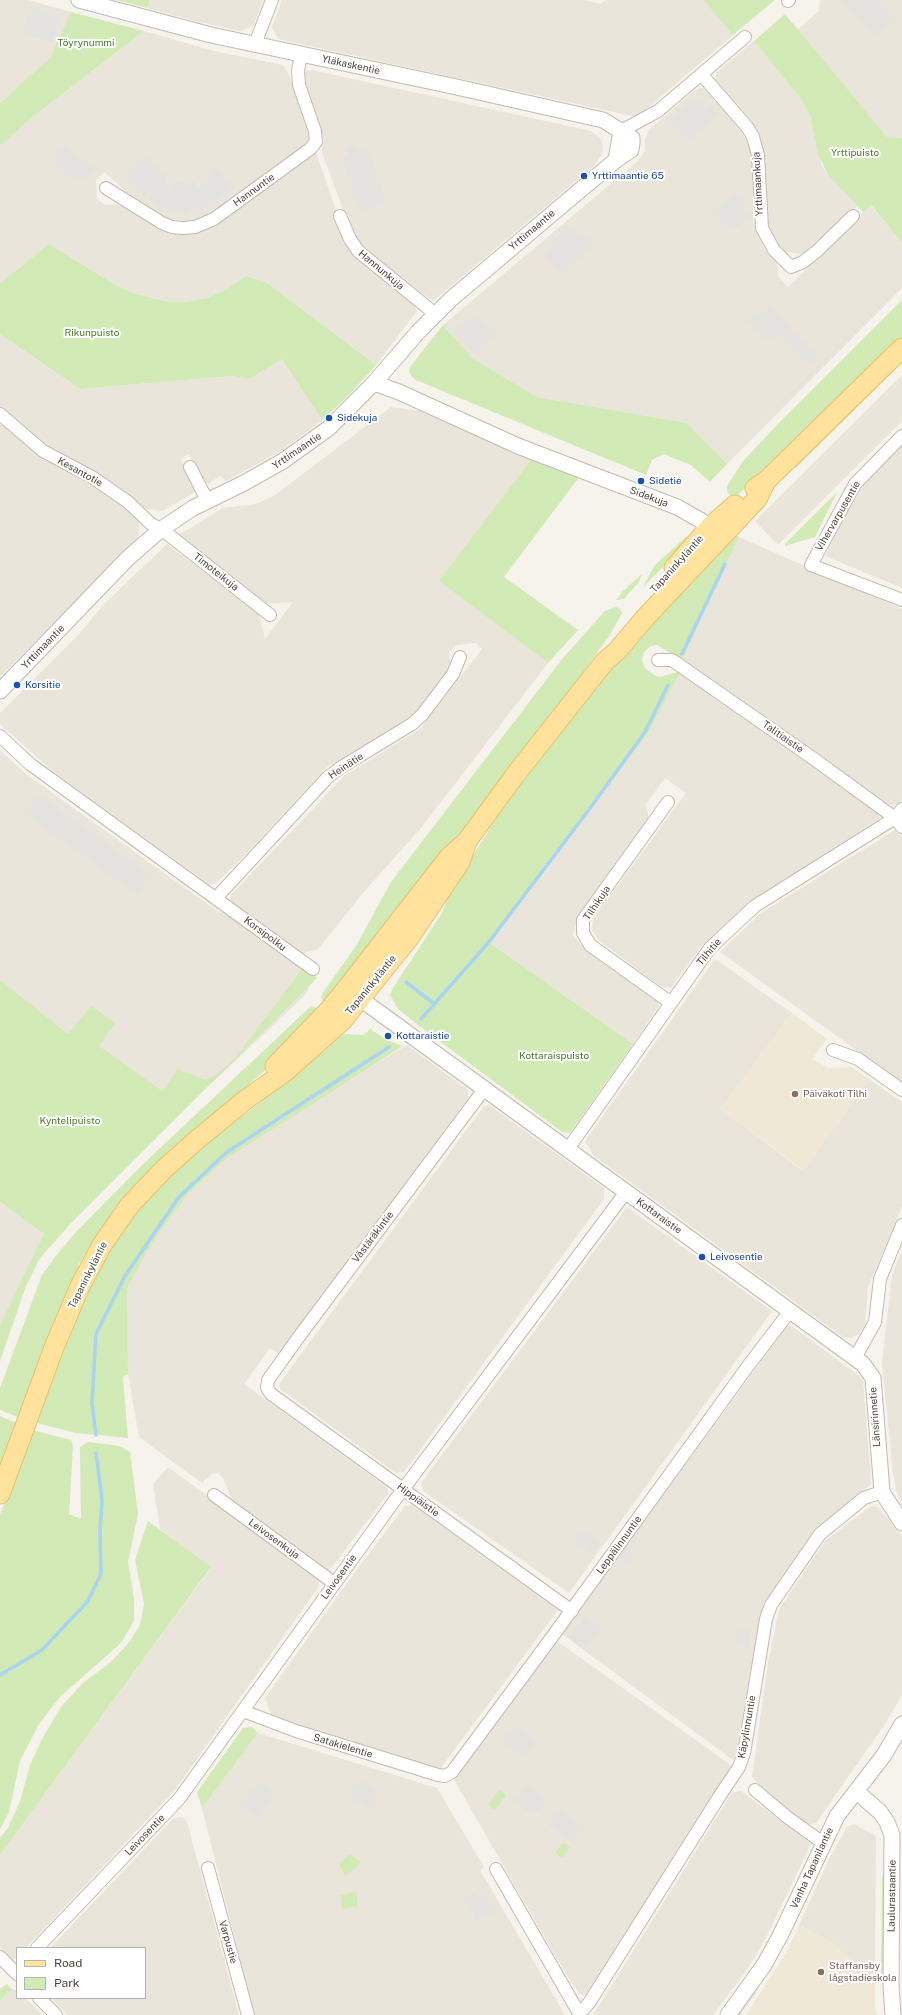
<!DOCTYPE html>
<meta charset="utf-8">
<style>
body{margin:0}
#map{position:relative;width:902px;height:2015px;overflow:hidden;background:#f6f3ec;font-family:"Public Sans",sans-serif}
canvas{display:block}
.legend{position:absolute;left:16px;top:1947px;width:130px;height:52px;box-sizing:border-box;background:#fff;border:1px solid #b7b4b0;margin:0;padding:5px 7px;list-style:none;font-size:12px;color:#4b4439}
.legend li{display:flex;align-items:center;gap:8px;height:20px}
.legend b{width:20px;border:1px solid #b7b4b0}
</style>
<div id="map">
<canvas width="902" height="2015"></canvas>
<ul class="legend">
<li><b style="height:5px;background:#ffe39c"></b>Road</li>
<li><b style="height:11px;background:#d2eab5"></b>Park</li>
</ul>
</div>
<script>
const ctx = document.querySelector('canvas').getContext('2d');
ctx.lineJoin = 'round';
function fillPath(path, color) {
  ctx.fillStyle = color;
  ctx.fill(path, 'evenodd');
}
function poly(rows) {
  const path = new Path2D();
  for (const r of rows) {
    path.moveTo(r[0], r[1]);
    for (let i = 2; i < r.length; i += 2) path.lineTo(r[i], r[i + 1]);
  }
  return path;
}
function trace(path, color, width, dash) {
  ctx.strokeStyle = color;
  ctx.lineWidth = width;
  ctx.lineCap = dash ? 'butt' : 'round';
  ctx.setLineDash(dash || []);
  ctx.stroke(path);
}
function label(font, color, halo, rows, align = 'center') {
  ctx.font = font + ' "Public Sans",sans-serif';
  ctx.lineWidth = 4;
  ctx.setLineDash([]);
  ctx.textBaseline = 'middle';
  ctx.strokeStyle = halo;
  ctx.fillStyle = color;
  for (const [text, x, y, turn = 0] of rows) {
    ctx.save();
    ctx.translate(x, y);
    ctx.rotate((+turn || 0) * Math.PI / 180);
    ctx.textAlign = isNaN(turn) ? turn : align;
    if (halo) ctx.strokeText(text, 0, 0);
    ctx.fillText(text, 0, 0);
    ctx.restore();
  }
}
const residential = poly([
 [0,0,28,0,71,12,51,58,0,103],
 [150,0,263,0,253,26,240,31,199,22,147,8],
 [282,0,584,0,601,4,605,0,703,0,733,35,637,117,278,39,272,27],
 [820,0,902,0,902,138,887,137,797,30,819,11],
 [144,31,214,51,283,65,289,75,309,132,310,140,308,144,216,211,205,218,194,221,183,221,161,217,138,202,104,172,96,180,97,199,105,205,121,204,150,224,167,230,180,233,202,231,223,221,316,152,351,254,413,303,417,311,376,365,267,283,246,276,227,289,207,298,185,302,168,302,136,294,119,287,49,244,0,283,0,146,35,115],
 [754,41,801,99,810,115,821,165,828,175,857,206,817,247,803,254,785,252,779,248,767,230,763,149,759,137,715,81,717,72],
 [312,70,591,131,601,139,603,149,602,154,594,166,433,301,366,254,356,239,348,215,343,210,323,155,322,149,324,140,302,79,304,72],
 [703,87,739,128,750,146,753,162,753,221,756,232,765,250,776,262,778,267,778,276,788,287,870,205,902,243,902,288,727,464,687,423,537,397,472,358,443,325,638,161,645,151,645,139,649,130,695,90],
 [0,334,80,389,232,376,250,379,282,359,322,420,281,451,226,481,220,476,208,484,202,481,189,454,181,459,197,491,162,511,146,509,94,472,54,451,45,444,38,443,0,409],
 [902,375,902,421,778,545,755,521],
 [391,407,421,411,533,457,440,581,548,663,421,828,363,893,318,949,301,954,230,903,231,895,344,776,420,729,482,649,476,643,456,645,449,653,451,666,449,672,411,721,332,766,330,764,244,856,216,883,210,885,55,773,3,727,0,723,0,713,78,635,105,603,167,544,259,614,265,639,293,602,266,604,177,536,223,508,256,504,275,495],
 [0,420,50,462,72,471,126,505,138,519,140,525,138,538,0,677],
 [902,443,902,588,825,556,857,490],
 [739,537,902,609,902,799,899,804,890,805,682,660],
 [681,671,878,811,880,818,748,904,699,949,671,988,661,987,600,941,592,930,593,919,686,793,665,778,646,804,649,820,578,916,573,935,581,945,658,1002,659,1006,633,1044,490,943,648,733],
 [0,750,26,774,220,913,224,912,307,972,310,981,308,990,303,997,180,1113,0,986],
 [895,830,902,836,902,1083,720,952,761,913],
 [715,959,792,1013,721,1109,803,1171,869,1079,902,1102,902,1206,868,1287,865,1325,859,1334,851,1338,843,1337,593,1155,585,1141],
 [407,1045,468,1090,468,1098,279,1354,270,1348,244,1384,387,1487,388,1494,332,1567,326,1570,233,1504,223,1478,218,1473,212,1474,202,1483,139,1437,128,1374,127,1288,153,1242,189,1193,226,1159,348,1080],
 [489,1105,604,1188,604,1199,404,1472,396,1473,280,1389,279,1384,484,1106],
 [0,1202,44,1234,1,1325,0,1325],
 [627,1207,772,1311,569,1593,423,1491,421,1483],
 [902,1250,902,1505,896,1490,893,1473,882,1362,892,1275],
 [787,1326,792,1326,863,1379,871,1484,816,1529,764,1608,757,1631,737,1752,733,1760,562,1634],
 [168,1467,319,1577,319,1586,175,1790,26,1948,17,1948,17,1957,12,1961,0,1947,0,1855,211,1568,160,1529,153,1484],
 [412,1505,558,1610,440,1769,345,1741,277,1718,270,1713,265,1698,349,1580,405,1506],
 [871,1506,878,1507,902,1536,902,1695,885,1724,816,1823,806,1825,774,1799,752,1777,768,1663,779,1610,794,1587,825,1541],
 [557,1641,732,1766,631,1926,587,1993,584,1995,579,1994,560,1964,453,1778],
 [258,1733,437,1788,484,1867,480,1870,565,2015,254,2015,202,1808],
 [741,1791,811,1844,767,1936,749,1967,713,2015,593,2015,732,1793],
 [179,1817,184,1818,187,1822,239,2015,68,2015,50,1998,145,1998,145,1948,50,1948,173,1819],
 [854,1824,876,1836,875,1975,860,1969,834,1944,799,1925,830,1857,847,1827],
 [11,1989,17,1990,17,1998,25,1998,43,2015,0,2015,0,2001]
]);
const education = poly([
 [792,1013,827,1039,812,1059,829,1068,851,1067,869,1079,804,1171,721,1109],
 [799,1925,834,1944,860,1969,875,1975,875,2005,877,2015,746,2015,786,1953]
]);
const green = poly([
 [117,0,150,0,147,8],
 [703,0,775,0,733,35],
 [71,12,144,31,35,115,0,146,0,103,50,58],
 [785,14,887,137,902,138,902,243,871,205,863,212,828,175,818,154,810,115,801,99,754,41],
 [49,244,119,287,136,294,168,302,185,302,207,298,227,289,246,276,267,283,376,365,348,396,322,420,282,359,250,379,232,376,80,389,0,334,0,283],
 [902,300,902,337,803,434,777,456,734,499,727,492,727,486,743,461,774,428],
 [443,325,472,358,537,397,687,423,727,464,710,482,691,465,664,454,652,460,646,475,416,380,412,377,409,372,410,367],
 [902,356,902,363,796,468,792,465],
 [533,457,580,476,504,577,578,630,548,663,439,581],
 [837,492,815,537,785,546,785,544],
 [731,533,739,537,682,660,657,645,651,646,644,652,642,660,645,668,654,675,660,677,681,671,648,733,490,943,633,1044,570,1133,562,1132,418,1025,398,1009,390,995,393,988,442,913,450,891,496,819,579,706,649,623],
 [687,536,687,541,682,548,643,587,655,565],
 [642,574,639,582,624,599,616,600,623,591],
 [616,607,620,609,622,613,611,633,565,698,438,865,326,1003,323,1001,321,997,324,991,356,946,391,882,563,658,605,611],
 [303,968,317,978,74,1220,40,1258,26,1286,0,1361,0,1325,44,1234,0,1202,0,980,68,1034,91,1006,115,1023,99,1046,162,1091,178,1069,205,1080,216,1075,236,1057],
 [311,1006,317,1008,319,1011,274,1062,232,1100,174,1146,144,1175,120,1203,93,1241,79,1264,74,1282,18,1417,0,1410,0,1388,42,1275,55,1257,75,1233,139,1168],
 [370,1029,387,1040,403,1046,226,1159,189,1193,153,1242,127,1288,128,1374,123,1377,128,1438,76,1433,37,1423,96,1267,135,1211,170,1175,216,1136,298,1074,343,1034,364,1035],
 [0,1416,16,1423,0,1468],
 [32,1430,71,1440,73,1445,69,1514,81,1519,80,1447,88,1442,120,1446,130,1452,138,1514,128,1562,134,1598,134,1620,122,1642,60,1697,39,1724,20,1761,9,1812,0,1829,0,1515],
 [148,1521,211,1567,0,1855,0,1838,8,1828,20,1801,30,1765,42,1739,61,1707,83,1683,112,1661,130,1641,140,1625,144,1604,135,1560],
 [252,1727,258,1733,202,1808,197,1792,243,1728],
 [499,1790,506,1795,495,1810,488,1805],
 [563,1842,570,1847,562,1858,555,1853],
 [350,1854,360,1862,358,1866,345,1876,339,1864],
 [884,1874,886,1874,884,1981,882,1983,881,1981,882,1878],
 [356,1892,358,1906,342,1909,341,1895],
 [7,1984,11,1989,0,2001,0,1989]
]);
const parking = poly([
 [841,0,877,0,894,20,874,37],
 [30,7,60,15,52,42,23,35],
 [696,98,706,109,711,104,720,114,689,140,669,121],
 [64,145,95,169,86,180,72,179,52,161],
 [354,145,356,150,367,146,387,204,361,213,341,158,349,155,346,147],
 [145,156,168,179,165,182,166,188,168,190,171,184,194,180,197,189,209,182,205,174,215,167,233,190,214,202,206,198,209,207,196,212,191,203,190,213,168,212,168,203,163,209,148,199,152,191,151,190,144,196,129,181,135,176,130,170],
 [736,193,745,204,742,207,750,217,731,232,714,211],
 [571,225,577,232,587,236,594,244,561,274,544,254,553,247,550,243],
 [770,306,818,356,809,365,778,333,768,343,747,321,757,311,761,315],
 [477,313,495,334,474,353,455,331],
 [39,794,149,875,139,896,28,816,27,810],
 [580,1529,600,1543,591,1553,572,1539],
 [627,1545,636,1551,627,1564,618,1558],
 [585,1616,601,1628,585,1650,569,1638],
 [742,1626,751,1632,748,1648,733,1641],
 [515,1725,537,1742,525,1758,502,1741],
 [360,1779,379,1791,368,1809,348,1796],
 [260,1781,276,1794,258,1819,241,1806],
 [527,1785,548,1799,533,1816,514,1801],
 [560,1809,583,1826,572,1843,548,1825],
 [475,1892,477,1897,487,1893,495,1914,476,1922,466,1896],
 [756,1987,756,1993,740,2015,736,2015]
]);
const stream = poly([
 [682,654,725,564],
 [406,982,433,1003],
 [421,1019,489,942,591,807,645,732,668,685],
 [96,1435,92,1403,96,1334,125,1276,179,1197,227,1152,389,1047],
 [0,1675,42,1650,88,1601,101,1574,100,1532,102,1500,96,1453]
]);
const minor = poly([
 [788,1,789,0],
 [255,44,272,0],
 [702,75,748,128,753,137,758,155,762,228,774,250,791,267,803,262,817,251,853,216],
 [621,131,658,111,745,37],
 [106,188,162,223,172,227,182,228,195,227,214,219,310,149,316,142,315,131,299,85,298,71,301,54],
 [340,216,350,239,358,251,428,308,434,315],
 [0,414,43,451,92,477,128,502,150,523,169,535,270,615],
 [902,436,855,484,811,565,902,600],
 [190,467,207,500],
 [658,660,672,660,814,759,895,818,902,827],
 [0,736,30,764,313,969],
 [668,802,583,920,583,933,590,945,671,1003],
 [216,898,328,777,340,768,412,724,422,715,453,674,460,657],
 [833,1050,858,1059,902,1090],
 [485,1088,298,1338,268,1380,267,1388,271,1394,572,1611],
 [568,1149,710,948,755,906,895,818,902,809],
 [855,1358,875,1322,880,1279,902,1225],
 [214,1495,334,1583],
 [243,1711,296,1731,438,1775,445,1776,452,1772,555,1633,748,1366,790,1311],
 [755,1790,787,1817,823,1843],
 [208,1868,248,2015],
 [496,1869,580,2015],
 [37,1948,179,1799,395,1500,626,1192],
 [0,1957,17,1974],
 [39,1998,56,2015],
 [579,2014,589,2003,721,1794,739,1767,744,1753,766,1619,771,1605,820,1534,864,1498,882,1492]
]);
const tertiary = poly([
 [616,160,621,131],
 [374,383,399,392,518,446,677,507,700,520,718,534],
 [0,691,127,559,160,530,193,508,244,483,283,461,329,428,374,383,418,332,451,299,616,160,631,150,632,143,632,138,603,120,452,86,211,35,79,0],
 [351,992,863,1364,873,1378,882,1492,902,1523],
 [856,1791,880,1812,887,1822,892,1835,891,1987,893,2015],
 [728,2015,764,1965,780,1936,837,1816,884,1755,902,1724]
]);
const primary = poly([
 [755,488,766,481,902,348],
 [674,568,710,527,735,505],
 [275,1066,329,1010,347,988,449,857,467,841,516,774,605,661,617,651,644,619,757,499,766,481],
 [0,1494,55,1345,80,1286,102,1245,129,1206,164,1169,199,1138,244,1101,286,1071,342,1021,409,938,460,862,467,841]
]);
const markers = [
 [584,176,4,"#1a4fb4"],
 [329,418,4,"#1a4fb4"],
 [641,481,4,"#1a4fb4"],
 [17,685,4,"#1a4fb4"],
 [388,1036,4,"#1a4fb4"],
 [795,1094,4,"#8d6e63"],
 [702,1257,4,"#1a4fb4"],
 [821,1972,4,"#8d6e63"]
];
const parkNames = [
 ["Töyrynummi",86,43],
 ["Yrttipuisto",855,153],
 ["Rikunpuisto",92,333],
 ["Kottaraispuisto",554,1056],
 ["Kyntelipuisto",70,1121]
];
const streetNames = [
 ["Yläkaskentie",351,65,12],
 ["Yrttimaankuja",758,184,-93],
 ["Hannuntie",254,190,-36],
 ["Yrttimaantie",532,230,-40],
 ["Hannunkuja",381,270,40],
 ["Yrttimaantie",297,451,-34],
 ["Kesantotie",80,472,29],
 ["Sidekuja",649,497,21],
 ["Vihervarpusentie",838,516,-60],
 ["Tapaninkyläntie",677,564,-48],
 ["Timoteikuja",216,572,38],
 ["Yrttimaantie",43,647,-46],
 ["Talitiaistie",783,737,35],
 ["Heinätie",346,766,-33],
 ["Tilhikuja",597,903,-56],
 ["Korsipolku",265,934,37],
 ["Tilhitie",709,952,-50],
 ["Tapaninkyläntie",371,985,-51],
 ["Kottaraistie",659,1216,36],
 ["Västäräkintie",373,1237,-53],
 ["Tapaninkyläntie",88,1275,-63],
 ["Länsirinnetie",875,1417,-94],
 ["Hippiäistie",418,1500,36],
 ["Leivosenkuja",274,1539,36],
 ["Leppälinnuntie",619,1545,-54],
 ["Leivosentie",339,1577,-54],
 ["Käpylinnuntie",747,1727,-80],
 ["Satakielentie",343,1746,17],
 ["Leivosentie",145,1835,-46],
 ["Vanha Tapanilantie",812,1868,-65],
 ["Laulurastaantie",892,1896,-89],
 ["Varpustie",228,1942,74]
];
const transitNames = [
 ["Yrttimaantie 65",592,176],
 ["Sidekuja",337,418],
 ["Sidetie",649,481],
 ["Korsitie",25,685],
 ["Kottaraistie",396,1036],
 ["Leivosentie",710,1257]
];
const educationNames = [
 ["Päiväkoti Tilhi",803,1094],
 ["Staffansby",829,1966],
 ["lågstadieskola",829,1978]
];
fillPath(residential, '#eae5da');
fillPath(education, '#efe8d6');
fillPath(green, '#d2eab5');
fillPath(parking, '#e5e3e0');
trace(stream, '#a9d4f2', 3.5);
trace(minor, '#c2bbae', 14);
trace(tertiary, '#c2bbae', 17);
trace(primary, '#e6c16a', 21);
trace(minor, '#fff', 12);
trace(tertiary, '#fff', 15);
trace(primary, '#ffe39c', 19);
for (const [x, y, r, color] of markers) {
  const dot = new Path2D();
  dot.arc(x, y, r, 0, 2 * Math.PI);
  ctx.fillStyle = color;
  ctx.fill(dot);
  trace(dot, '#fff', 1.5);
}
label('10px', '#4a7f2a', '#fff', parkNames);
label('10px', '#4b4439', '#fff', streetNames);
label('10px', '#164399', '#fff', transitNames, 'left');
label('10px', '#785e54', '#fff', educationNames, 'left');
</script>
